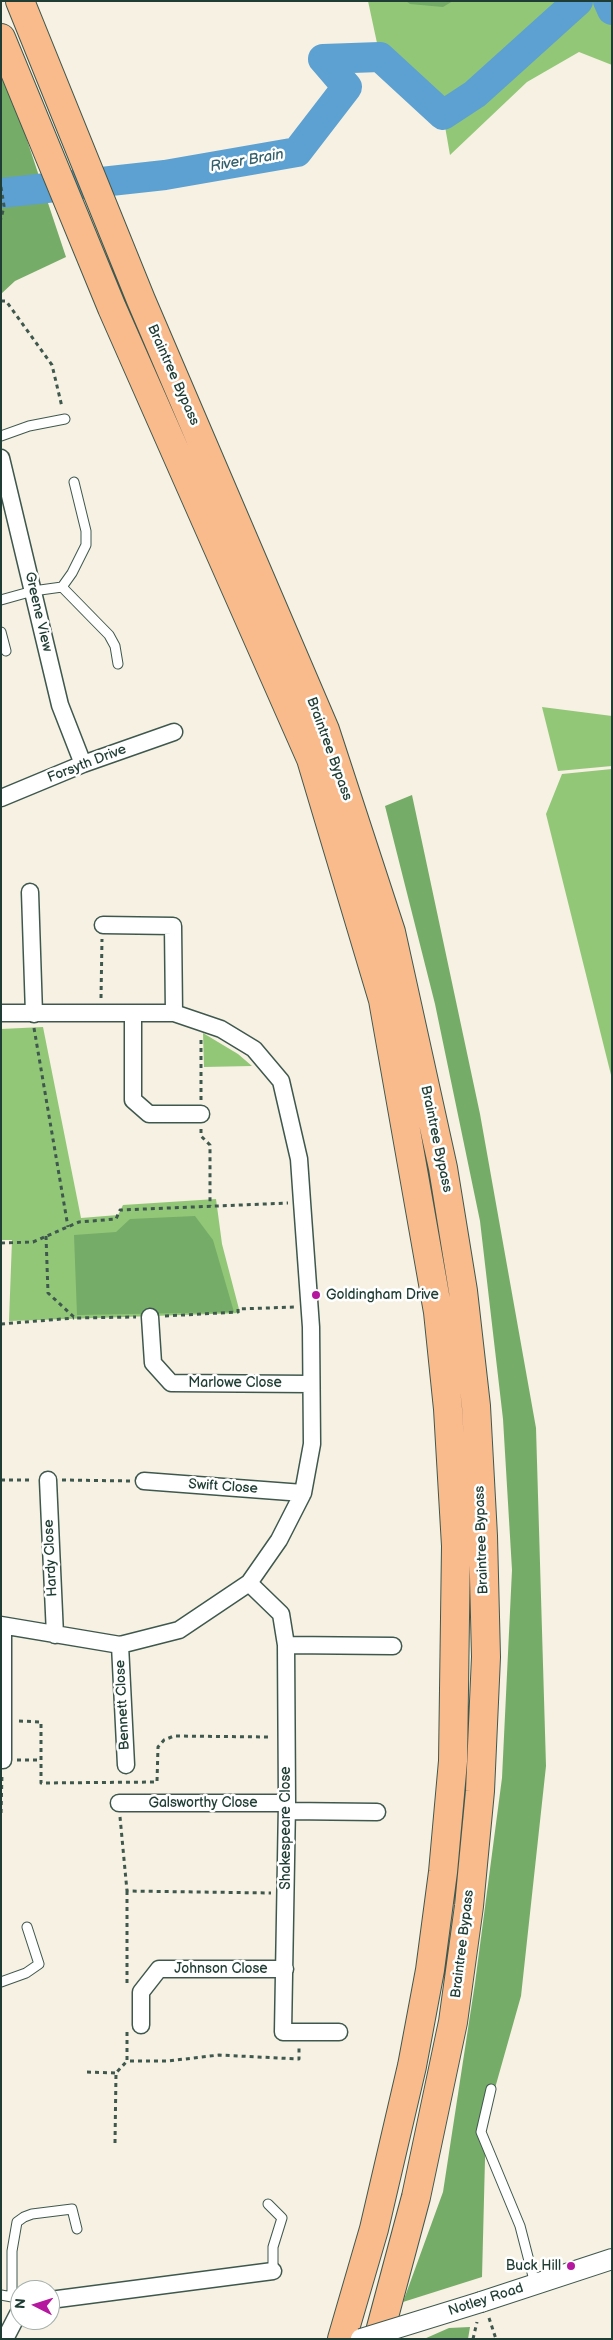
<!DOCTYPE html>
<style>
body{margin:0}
#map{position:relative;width:613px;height:2340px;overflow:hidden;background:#f6f1e2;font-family:"Balsamiq Sans",sans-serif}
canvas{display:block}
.frame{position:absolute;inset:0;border:2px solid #1f3d34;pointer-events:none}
.north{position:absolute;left:10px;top:2280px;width:50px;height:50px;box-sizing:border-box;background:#fff;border:1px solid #a5b1ae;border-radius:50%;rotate:275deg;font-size:14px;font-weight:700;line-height:20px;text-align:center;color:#1f3d34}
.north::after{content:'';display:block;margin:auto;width:18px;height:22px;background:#b5179e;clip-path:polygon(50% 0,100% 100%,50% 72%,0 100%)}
</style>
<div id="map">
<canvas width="613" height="2340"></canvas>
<div class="frame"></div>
<div class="north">N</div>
</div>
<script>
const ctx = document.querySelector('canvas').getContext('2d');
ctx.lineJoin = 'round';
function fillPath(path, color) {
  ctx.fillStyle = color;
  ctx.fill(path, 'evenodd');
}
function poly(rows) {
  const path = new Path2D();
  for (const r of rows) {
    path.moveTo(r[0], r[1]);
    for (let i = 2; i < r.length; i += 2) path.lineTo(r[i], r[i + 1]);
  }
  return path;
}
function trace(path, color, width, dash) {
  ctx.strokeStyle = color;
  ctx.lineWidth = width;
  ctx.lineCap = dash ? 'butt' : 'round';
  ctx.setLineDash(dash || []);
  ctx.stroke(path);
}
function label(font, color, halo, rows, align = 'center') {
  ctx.font = font + ' "Balsamiq Sans",sans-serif';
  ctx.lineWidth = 5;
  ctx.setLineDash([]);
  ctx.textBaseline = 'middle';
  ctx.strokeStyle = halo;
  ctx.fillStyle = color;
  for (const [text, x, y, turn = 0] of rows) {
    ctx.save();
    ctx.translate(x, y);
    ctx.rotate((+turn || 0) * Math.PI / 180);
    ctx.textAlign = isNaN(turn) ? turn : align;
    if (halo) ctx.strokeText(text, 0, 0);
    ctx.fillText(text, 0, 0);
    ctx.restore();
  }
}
const green = poly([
 [368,1,612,1,612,65,579,52,527,82,450,155,443,115,380,57],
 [542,707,612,716,612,766,558,771],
 [612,769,612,1079,546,814,562,774],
 [43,1027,81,1218,118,1215,123,1205,216,1199,222,1244,240,1313,9,1321,12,1240,1,1240,1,1029],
 [203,1033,238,1054,252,1066,204,1067]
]);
const forest = poly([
 [406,1,453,1,443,7,410,4],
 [1,62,66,257,15,281,1,294],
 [412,795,480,1114,536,1428,546,1766,521,1996,486,2120,482,2277,403,2302,443,2192,475,1983,502,1778,512,1570,503,1419,480,1221,435,1004,385,806],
 [195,1216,213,1240,234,1312,77,1315,74,1235,116,1232,130,1219],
 [470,2327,468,2339,424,2339,449,2328]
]);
const river = poly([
 [608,1,612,10],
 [1,193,165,175,297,152,347,87,323,59,380,57,443,115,475,94,578,1]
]);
const path = poly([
 [1,187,4,206,1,219],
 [1,301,6,301,52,365,62,407],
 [101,998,102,939],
 [34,1028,68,1227],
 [201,1100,201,1039],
 [201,1129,201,1136,210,1145,210,1206],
 [46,1236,48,1293,75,1318,136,1317],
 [1,1243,33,1242,79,1222,116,1219,120,1210,288,1203],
 [165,1316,238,1312,238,1309,295,1307],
 [1,1324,74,1318],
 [1,1480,33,1480],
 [62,1480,131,1481],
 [19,1721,41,1722,41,1783,157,1782,158,1747,164,1740,174,1736,271,1737],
 [17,1760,41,1760],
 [1,1813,2,1774],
 [120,1817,127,1891,271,1893],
 [127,1983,127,1891],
 [127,2032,127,2061,168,2061,219,2055,299,2059,299,2047],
 [87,2072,116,2073],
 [115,2143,116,2073,127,2061],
 [489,2318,496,2339],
 [473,2339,477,2322]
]);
const service = poly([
 [1,436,29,426,65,419],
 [62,587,109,635,115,646,118,664],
 [1,600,33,591,62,587,72,573,86,545,86,531,74,482],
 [1,632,6,651],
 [1,1982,26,1973,39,1964,27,1927],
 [491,2089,481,2132,520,2226,535,2284],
 [268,2204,282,2218,273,2247,273,2271],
 [1,2295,12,2297,20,2302],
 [12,2297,12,2251,17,2222,24,2217,32,2214,72,2209,77,2229]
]);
const minor = poly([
 [1,458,60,705,83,764],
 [1,798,83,764,174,732],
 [30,892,34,1014],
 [103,925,173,926,174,1013],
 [1,1013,174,1013,221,1029,254,1049,281,1081,299,1159,302,1202,311,1327,312,1444,303,1493,279,1540,249,1583,179,1630,120,1645,1,1625],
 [133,1014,133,1100,149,1114,201,1114],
 [150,1317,153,1363,171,1383,311,1384],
 [48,1480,55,1635],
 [144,1481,303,1493],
 [249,1583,281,1614,286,1645,287,1803,283,2032,339,2032],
 [120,1645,126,1765],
 [286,1645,393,1646],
 [3,1760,3,1626],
 [119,1803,287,1803],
 [287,1811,377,1812],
 [141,2025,141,1992,159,1969,285,1969],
 [50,2300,273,2271],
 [5,2339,20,2310]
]);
const tertiary = poly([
 [481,2302,612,2259]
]);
const trunk = poly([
 [20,1,141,300,325,730,391,932,443,1168,463,1291,476,1406,483,1536,486,1657,480,1791,469,1906,453,2022,416,2197,378,2339],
 [1,38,112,308,311,759,383,1000,438,1312,448,1409,456,1546,453,1761,443,1872,430,1970,412,2066,374,2229,342,2339]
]);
const tertiaryBridge = poly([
 [361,2339,481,2302]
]);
const markers = [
 [316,1295,5,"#b5179e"],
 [571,2266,5,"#b5179e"]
];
const streetNames = [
 ["Braintree Bypass",173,375,66],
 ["Greene View",38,612,77],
 ["Braintree Bypass",329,749,70],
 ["Forsyth Drive",87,764,-21],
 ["Braintree Bypass",436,1139,78],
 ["Marlowe Close",235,1383],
 ["Swift Close",223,1487,4],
 ["Braintree Bypass",482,1540,-92],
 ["Hardy Close",51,1558,-93],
 ["Bennett Close",123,1705,-93],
 ["Galsworthy Close",203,1803],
 ["Shakespeare Close",286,1828,-90],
 ["Braintree Bypass",463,1944,-83],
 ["Johnson Close",221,1969],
 ["Notley Road",486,2300,-18]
];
const poiNames = [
 ["Goldingham Drive",326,1295],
 ["Buck Hill",561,2266,"right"]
];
const waterNames = [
 ["River Brain",247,161,-10]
];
fillPath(green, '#92c778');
fillPath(forest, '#75ac68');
trace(river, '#5ca1d1', 30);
trace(service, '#3f584e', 11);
trace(minor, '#3f584e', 19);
trace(tertiary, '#3f584e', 22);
trace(trunk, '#3f584e', 30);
trace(path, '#3f584e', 3, [4, 4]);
trace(service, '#fff', 9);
trace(minor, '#fff', 16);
trace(tertiary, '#fff', 20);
trace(trunk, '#fabb8c', 28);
trace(tertiaryBridge, '#3f584e', 22, []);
trace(tertiaryBridge, '#fff', 20);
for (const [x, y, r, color] of markers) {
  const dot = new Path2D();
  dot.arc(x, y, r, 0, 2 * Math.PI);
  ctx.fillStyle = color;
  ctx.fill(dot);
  trace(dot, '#fff', 2);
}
label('14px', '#1f3d34', '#fff', streetNames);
label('14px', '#1f3d34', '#fff', poiNames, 'left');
label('italic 15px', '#34606b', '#fff', waterNames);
</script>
